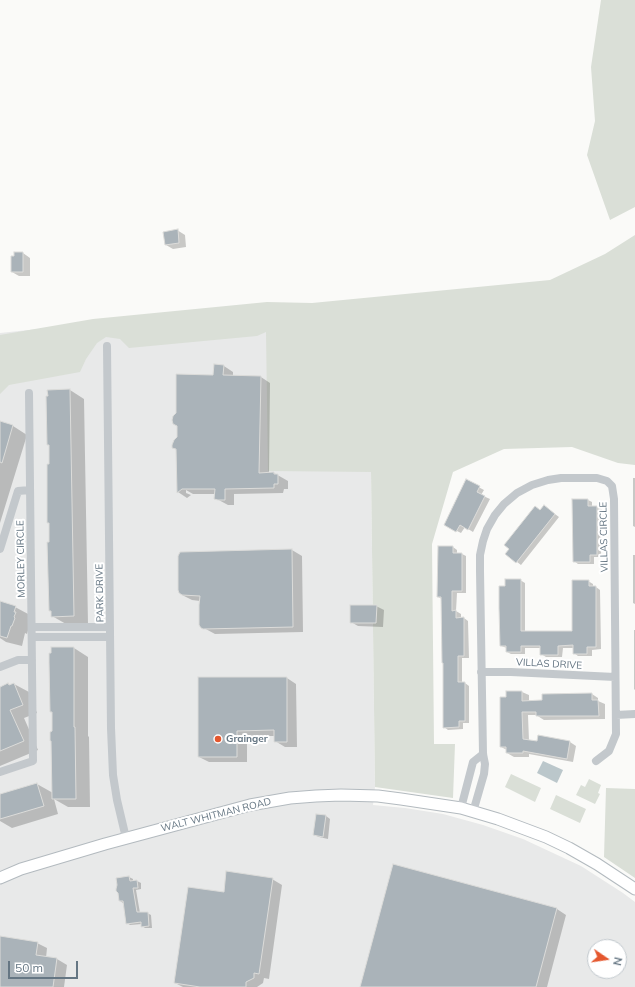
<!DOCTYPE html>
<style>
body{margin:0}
#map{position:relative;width:635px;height:987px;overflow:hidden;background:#fafaf8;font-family:Mulish,sans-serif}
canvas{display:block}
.north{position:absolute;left:587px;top:939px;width:40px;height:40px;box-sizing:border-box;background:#fff;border:1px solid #c1c8cd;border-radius:50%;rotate:103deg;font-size:11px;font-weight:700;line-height:16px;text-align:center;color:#657683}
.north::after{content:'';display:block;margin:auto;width:14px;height:18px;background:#e4572e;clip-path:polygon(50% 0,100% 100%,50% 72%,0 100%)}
.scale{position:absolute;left:8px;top:961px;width:70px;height:18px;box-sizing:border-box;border:2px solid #657683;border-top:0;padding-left:5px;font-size:12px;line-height:14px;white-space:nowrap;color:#657683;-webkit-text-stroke:3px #fff;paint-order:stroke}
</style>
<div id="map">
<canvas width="635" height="987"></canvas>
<div class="north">N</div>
<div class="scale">50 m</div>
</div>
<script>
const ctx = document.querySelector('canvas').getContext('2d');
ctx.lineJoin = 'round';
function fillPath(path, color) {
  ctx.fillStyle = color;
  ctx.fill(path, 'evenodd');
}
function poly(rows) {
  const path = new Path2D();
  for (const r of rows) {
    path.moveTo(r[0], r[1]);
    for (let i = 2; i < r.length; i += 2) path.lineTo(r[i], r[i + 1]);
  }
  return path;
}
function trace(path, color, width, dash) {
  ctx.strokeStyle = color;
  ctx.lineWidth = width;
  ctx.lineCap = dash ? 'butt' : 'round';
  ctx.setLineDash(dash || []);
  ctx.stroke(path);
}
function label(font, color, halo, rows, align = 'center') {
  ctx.font = font + ' Mulish,sans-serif';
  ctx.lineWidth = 4;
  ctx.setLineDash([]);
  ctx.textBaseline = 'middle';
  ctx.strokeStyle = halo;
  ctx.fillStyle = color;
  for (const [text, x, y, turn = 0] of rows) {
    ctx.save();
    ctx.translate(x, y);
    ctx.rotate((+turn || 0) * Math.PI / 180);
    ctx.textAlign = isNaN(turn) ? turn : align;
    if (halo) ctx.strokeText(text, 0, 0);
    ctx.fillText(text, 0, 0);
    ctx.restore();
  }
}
const built = poly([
 [264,305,371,471,375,787,373,805,405,808,443,814,483,825,523,839,581,866,623,893,635,902,635,987,0,987,0,333],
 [595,947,619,947,619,971,595,971]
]);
const green = poly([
 [601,0,635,0,635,207,610,220,587,155,595,121,591,67],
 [635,235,635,465,618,463,572,447,504,449,453,472,432,544,434,744,455,744,453,798,375,787,371,472,268,471,266,332,257,336,129,348,120,339,106,337,97,343,86,359,80,372,9,385,0,394,0,335,93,319,267,302,312,303,550,280,605,254],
 [511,774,541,788,535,802,505,787],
 [589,779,601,785,598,793,600,794,595,804,576,795,581,785,585,787],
 [606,788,635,789,635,878,604,857],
 [556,795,586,809,580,823,550,809]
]);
const water = poly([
 [543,761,563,770,557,783,537,773]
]);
const shadow = poly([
 [177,230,185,235,186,247,173,249,166,245],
 [15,253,23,253,30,258,30,276,19,276,12,272],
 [224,366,233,372,233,376,261,377,270,383,269,474,274,473,288,481,288,489,284,489,283,493,234,494,234,505,228,505,215,498,215,494,193,494,186,490,186,493,191,495,187,498,178,492,177,450,173,448,178,437,214,376],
 [70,390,84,399,88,624,66,624,52,616,52,612,50,611,50,445,48,444],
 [0,422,13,426,27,435,0,523],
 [633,478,635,478,635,527,633,526],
 [467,481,484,490,481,495,490,499,473,532,465,527,461,533,445,525],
 [588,500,592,502,592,507,597,507,602,509,601,557,594,557,594,564,578,564,574,561],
 [544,506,559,517,521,565,517,562,540,510],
 [453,547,457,550,457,554,462,554,466,556,466,593,457,593,456,611,461,614,461,618,464,618,468,621,469,658,462,658,462,683,465,683,469,686,469,723,463,723,463,729,448,730,444,727,444,663,442,599,438,597],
 [292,550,302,556,303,632,215,634,202,627,200,601,192,600,182,595],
 [633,555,635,555,635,604,633,603],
 [520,580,525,583,525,632,573,632,588,581,593,584,593,587,596,587,600,590,601,649,592,650,592,656,578,656,574,653,574,648,563,648,562,657,546,657,541,654,541,648,525,648,525,654,511,654,507,652,507,648,501,646,506,587],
 [0,603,15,607,30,615,29,627,27,634,25,633,22,646,6,642,0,638],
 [376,606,384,610,383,627,358,626,351,622],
 [634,630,635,630,635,690,634,689],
 [74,648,88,657,88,736,89,737,90,807,68,807,54,799,58,814,12,828,0,821,0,795,37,784,53,793,53,713,51,712],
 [287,678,296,684,297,747,285,747,275,741,275,736,247,736,247,762,209,762,199,757],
 [14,684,29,692,37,713,24,718,38,750,0,766,0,688],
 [522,692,529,695,529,702,592,694,598,698,598,701,605,704,605,719,544,720,536,715,528,715,529,741,570,742,576,746,573,762,529,754,529,757,514,757,507,753,507,750,501,747,507,698],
 [317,815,326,816,330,819,328,839,319,837,314,835],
 [129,877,133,879,133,881,137,881,141,883,141,889,136,890,140,913,147,913,151,915,152,928,145,928,142,926,142,924,130,925,127,923,123,903,120,901],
 [272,879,282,885,269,979,264,978,263,983,257,987,183,987,175,983],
 [557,909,566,915,547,987,361,987],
 [0,938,37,943,47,948,46,958,57,959,67,965,64,987,0,987]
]);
const building = poly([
 [178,229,179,243,165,245,163,232,178,229],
 [14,252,23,252,23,272,11,272,11,256,14,256,14,252],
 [214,364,224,365,223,375,261,376,259,473,274,472,274,474,278,474,278,484,274,484,274,488,225,489,225,500,218,500,214,499,215,489,182,489,177,493,176,449,172,448,172,445,174,440,177,437,177,426,173,424,172,420,173,416,176,413,176,374,213,375,214,364],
 [70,389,74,616,51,617,51,611,49,611,47,542,49,542,49,523,47,523,47,464,49,464,49,445,47,445,46,396,48,396,47,390,70,389],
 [0,421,13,425,2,463,0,462,0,421],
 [466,479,480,486,477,492,485,496,468,530,460,525,456,532,444,525,466,479],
 [572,499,588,499,588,506,597,506,597,555,590,555,590,562,573,562,572,499],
 [544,505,555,514,516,563,505,554,509,549,504,545,535,506,540,510,544,505],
 [438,546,453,546,453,553,462,553,462,591,452,591,452,611,456,610,456,618,464,617,464,656,458,656,458,682,465,682,465,721,459,721,459,727,443,728,443,663,442,663,441,597,437,597,438,546],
 [292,549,293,627,203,629,201,628,199,625,199,605,200,596,182,595,179,593,178,590,178,556,180,552,292,549],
 [505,579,521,579,521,631,572,631,572,580,589,580,589,586,596,586,596,647,587,647,587,654,573,654,573,645,558,646,558,655,540,655,540,646,521,646,521,652,506,652,506,646,500,646,499,608,499,586,505,586,505,579],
 [0,601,16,606,14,612,16,612,14,617,15,618,12,626,11,626,7,638,0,636,0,601],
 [350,605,377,605,376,623,350,623,350,605],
 [51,647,74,647,74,727,75,727,76,799,52,799,51,741,50,741,50,732,52,731,52,712,50,712,49,662,49,653,51,653,51,647],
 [198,677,287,677,287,742,274,742,274,730,237,731,237,757,198,757,198,677],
 [8,683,9,685,14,683,23,705,10,710,24,741,0,751,0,687,8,683],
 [506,691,522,691,522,701,542,700,542,694,592,693,592,700,598,700,599,716,536,716,536,712,522,712,523,739,537,741,538,735,570,741,567,759,523,751,523,753,506,753,506,747,500,747,500,697,506,697,506,691],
 [37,783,44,806,0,819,0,794,37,783],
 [316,814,326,815,323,837,313,835,316,814],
 [393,864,557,908,536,987,360,987,393,864],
 [226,871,273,878,259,974,254,973,254,978,246,982,246,987,200,987,174,983,188,887,224,892,226,871],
 [129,876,130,881,137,880,138,888,133,888,137,912,148,912,149,926,141,927,141,922,126,924,123,901,119,901,118,893,116,891,116,889,117,885,116,878,129,876],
 [0,936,38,942,36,955,57,958,53,987,0,987,0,936]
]);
const minor = poly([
 [107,346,111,728,113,775,117,800,126,838],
 [0,549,18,491,30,490],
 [32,627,110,627],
 [32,637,110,637],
 [0,667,18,660,32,660],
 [481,672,511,672,615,677],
 [616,715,635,714],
 [0,772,33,761,29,393],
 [461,808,473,762,483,754],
 [473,812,484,774,485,764,483,754,480,571,480,555,483,541,487,529,495,515,504,504,517,493,532,485,548,480,561,478,597,478,607,481,612,486,614,499,616,734,609,751,596,761]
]);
const secondary = poly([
 [0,878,21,869,105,844,250,805,290,798,316,796,341,795,378,796,401,799,461,808,498,819,546,837,569,848,597,864,635,889]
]);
const markers = [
 [218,739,4,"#e4572e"]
];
const streetNames = [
 ["VILLAS CIRCLE",604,537,-91],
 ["MORLEY CIRCLE",21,559,-91],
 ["PARK DRIVE",100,593,-91],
 ["VILLAS DRIVE",549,664,3],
 ["WALT WHITMAN ROAD",216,815,-14]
];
const poiNames = [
 ["Grainger",226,739]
];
fillPath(built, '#e8e9e9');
fillPath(green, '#dadfd7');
fillPath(water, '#bbc7cb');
fillPath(shadow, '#0003');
fillPath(building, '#aab3b9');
trace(building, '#dcdcda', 1);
trace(secondary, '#b3babf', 13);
trace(minor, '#c3c8cc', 8);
trace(secondary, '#fff', 11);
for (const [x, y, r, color] of markers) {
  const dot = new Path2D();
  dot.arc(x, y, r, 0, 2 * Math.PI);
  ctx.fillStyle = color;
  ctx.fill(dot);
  trace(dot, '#fff', 1.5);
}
label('10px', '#657683', '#fff', streetNames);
label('bold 10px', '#657683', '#fff', poiNames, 'left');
</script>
